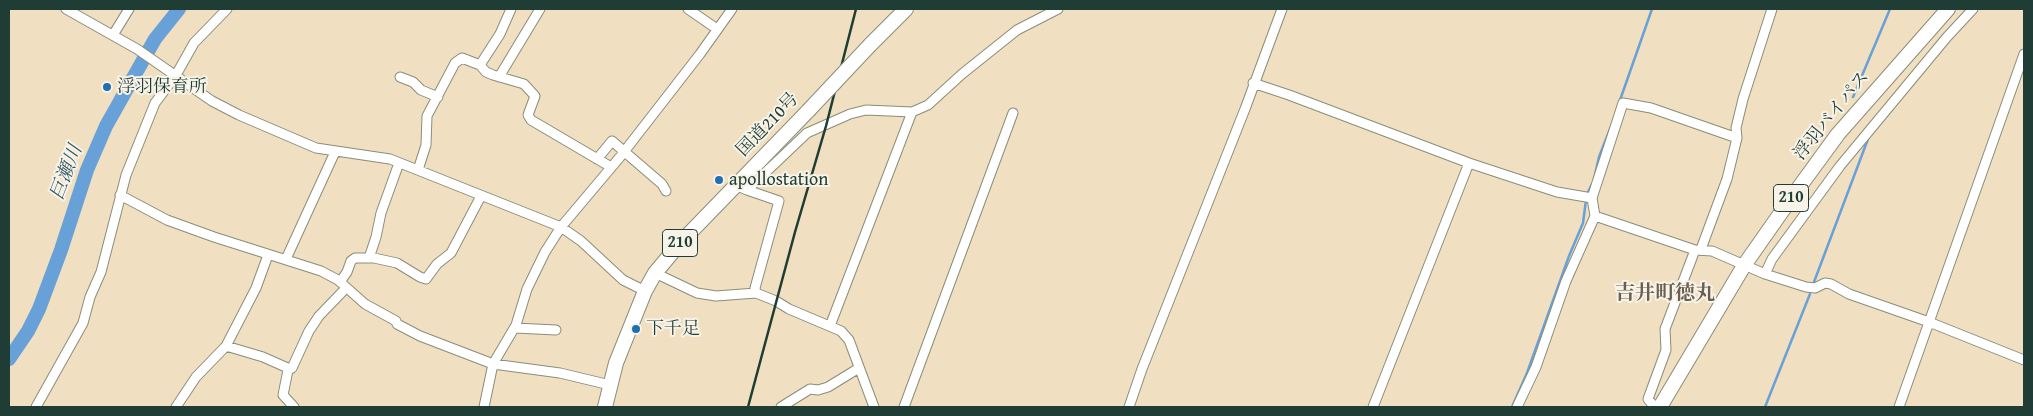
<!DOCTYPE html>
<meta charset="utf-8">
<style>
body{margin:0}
#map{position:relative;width:2033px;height:416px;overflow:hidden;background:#f1dfc1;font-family:"Gentium Book Plus",serif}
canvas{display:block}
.frame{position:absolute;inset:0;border:10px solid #1f3d34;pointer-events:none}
</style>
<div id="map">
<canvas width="2033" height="416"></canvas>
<div class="frame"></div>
</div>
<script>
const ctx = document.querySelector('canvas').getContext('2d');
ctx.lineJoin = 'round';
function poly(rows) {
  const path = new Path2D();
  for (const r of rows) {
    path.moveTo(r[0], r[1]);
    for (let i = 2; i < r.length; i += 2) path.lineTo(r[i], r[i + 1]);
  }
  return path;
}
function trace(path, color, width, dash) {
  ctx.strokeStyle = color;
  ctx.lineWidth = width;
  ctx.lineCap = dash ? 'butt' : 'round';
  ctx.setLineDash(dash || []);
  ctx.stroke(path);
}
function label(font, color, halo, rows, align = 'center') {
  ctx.font = font + ' "Gentium Book Plus","Noto Serif JP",serif';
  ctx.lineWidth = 4;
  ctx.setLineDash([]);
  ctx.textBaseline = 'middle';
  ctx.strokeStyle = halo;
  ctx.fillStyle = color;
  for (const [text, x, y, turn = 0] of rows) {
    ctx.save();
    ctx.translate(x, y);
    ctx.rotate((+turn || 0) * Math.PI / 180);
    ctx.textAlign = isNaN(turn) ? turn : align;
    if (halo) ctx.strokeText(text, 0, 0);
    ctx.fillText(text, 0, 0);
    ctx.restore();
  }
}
const stream = poly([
 [1853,97,1890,9],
 [1619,103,1652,9],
 [1594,179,1599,157,1612,124],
 [1587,194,1592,184],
 [1814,282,1868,139],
 [1512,407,1527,373,1569,256,1583,223,1586,200],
 [1765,407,1810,294]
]);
const river = poly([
 [9,359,28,331,39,309,61,250,87,170,106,126,155,39,179,9]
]);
const minor = poly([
 [66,9,137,49,212,101,239,115,316,148,390,159,561,227,581,241,623,280,645,291],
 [688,9,717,29],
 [113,35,129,9],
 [480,65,486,72,493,75,524,84,535,96,528,115,531,120,611,167],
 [400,77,413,82,421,90,438,97],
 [499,77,540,9],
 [1253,83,1289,95,1469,163,1557,192,1592,198],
 [597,159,612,141,662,184,666,191],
 [418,170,426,145,427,116,455,63,462,58,480,65,500,34,511,9],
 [735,185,747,190,807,133,850,114,866,110,912,112,928,105,962,74,1017,30,1058,9],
 [747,190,779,201,755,288,756,293],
 [120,195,167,220,214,237,321,271,338,280,365,304,396,321,397,324,420,336,493,364,560,373,610,385],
 [1595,216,1695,250,1712,251,1765,274,1806,287,1815,288,1825,283,1831,284,1849,294,1929,322,2024,360],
 [1701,249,1727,179,1737,138,1736,128,1743,99,1772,9],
 [369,258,376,237,381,213,399,163],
 [286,259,335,152],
 [655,273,697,293,716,296,756,293,776,301,789,309,841,331,849,340,874,407],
 [1765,274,1772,259,1840,166,1947,37,1973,9],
 [340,282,347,272,351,261,355,258,374,258,397,263,420,277,426,279,437,264,451,253,481,196],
 [830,326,912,112],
 [515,328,556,330],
 [226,346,263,357,290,369],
 [1653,405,1648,399,1666,350,1665,329,1695,250],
 [36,407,83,323,90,297,101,272,126,175,155,103,176,75,194,43,227,9],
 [176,407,196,377,226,346,256,288,268,255],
 [294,407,283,395,288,370,292,368,309,331,319,316,346,288],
 [484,407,493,364,516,325,527,289,545,252,561,227,620,157,700,54,732,9],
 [781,407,810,389,818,390,828,387,859,368],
 [904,407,1013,113],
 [1129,407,1142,369,1245,109,1282,9],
 [1373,407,1469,163],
 [1517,407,1536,367,1566,281,1595,216,1592,198,1623,103,1651,108,1737,138],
 [1899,407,2024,54]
]);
const highway = poly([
 [870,45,906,9],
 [605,407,616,363,645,291,655,273,681,242,808,111],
 [1660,407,1745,264,1792,197,1838,134,1948,9]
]);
const rail = poly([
 [748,407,795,232,826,126,856,9]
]);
const highwayBridge = poly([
 [808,111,870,45]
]);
const markers = [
 [107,87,5,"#1f6fb2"],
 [719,180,5,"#1f6fb2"],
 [636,329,5,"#1f6fb2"]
];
const shields = [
 [1791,198,35],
 [680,243,35]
];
const shieldNames = [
 ["210",1791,198],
 ["210",680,243]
];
const poiNames = [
 ["浮羽保育所",117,87],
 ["apollostation",729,180],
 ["下千足",646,329]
];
const streetNames = [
 ["浮羽バイパス",1832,116,-51],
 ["国道210号",768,125,-46]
];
const waterNames = [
 ["巨瀬川",67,173,-69]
];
const quarterNames = [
 ["吉井町徳丸",1665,294]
];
trace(stream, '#68a1d7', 2.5);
trace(river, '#68a1d7', 14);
trace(minor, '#888e7a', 11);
trace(highway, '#888e7a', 16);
trace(minor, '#fff', 9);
trace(highway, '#fff', 14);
trace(rail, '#1f3d34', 2.5);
trace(highwayBridge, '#888e7a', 16, []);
trace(highwayBridge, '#fff', 14);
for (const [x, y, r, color] of markers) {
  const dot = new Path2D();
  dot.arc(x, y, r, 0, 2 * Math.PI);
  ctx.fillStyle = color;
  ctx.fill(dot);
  trace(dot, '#f7f3e8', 2);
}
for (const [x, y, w] of shields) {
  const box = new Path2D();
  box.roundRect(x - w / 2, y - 13.5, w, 27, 4);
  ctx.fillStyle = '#f7f3e8';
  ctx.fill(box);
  trace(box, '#1f3d34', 1);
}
label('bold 16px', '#1f3d34', null, shieldNames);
label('18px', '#1f3d34', '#f7f3e8', poiNames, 'left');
label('18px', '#1f3d34', '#f7f3e8', streetNames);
label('italic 19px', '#355b65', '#f7f3e8', waterNames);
label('bold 20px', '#6a5f51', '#f7f3e8', quarterNames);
</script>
